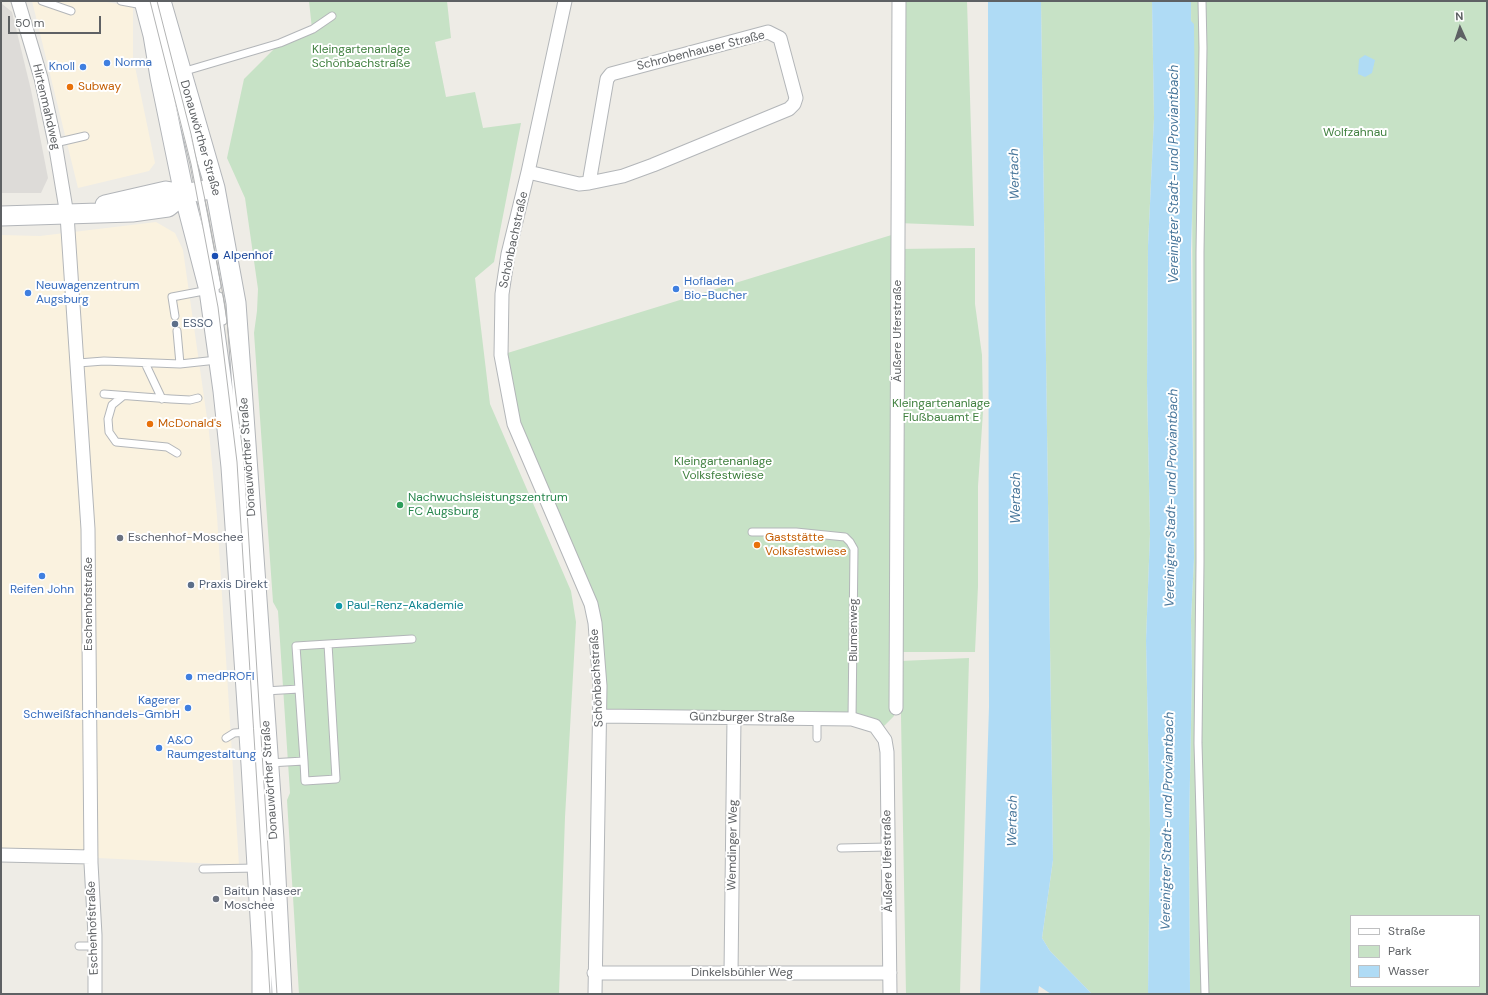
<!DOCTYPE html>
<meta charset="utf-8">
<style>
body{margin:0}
#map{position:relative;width:1488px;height:995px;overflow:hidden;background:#eeece6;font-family:"DM Sans",sans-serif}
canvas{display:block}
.frame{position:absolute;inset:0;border:2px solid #5e6164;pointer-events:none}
.legend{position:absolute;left:1350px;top:915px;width:130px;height:72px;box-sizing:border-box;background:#fff;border:1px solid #bfc0c1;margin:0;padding:5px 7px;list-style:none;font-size:12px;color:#5e6164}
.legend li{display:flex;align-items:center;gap:8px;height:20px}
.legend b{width:20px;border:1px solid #bfc0c1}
.north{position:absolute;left:1440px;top:8px;width:40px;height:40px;-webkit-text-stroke:3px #fff;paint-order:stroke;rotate:357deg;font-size:11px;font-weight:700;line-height:16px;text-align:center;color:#5e6164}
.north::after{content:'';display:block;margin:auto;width:14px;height:18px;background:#5e6164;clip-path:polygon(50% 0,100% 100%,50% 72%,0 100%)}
.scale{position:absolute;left:8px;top:16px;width:93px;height:18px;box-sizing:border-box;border:2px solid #5e6164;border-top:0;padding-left:5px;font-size:12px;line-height:14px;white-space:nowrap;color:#5e6164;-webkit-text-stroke:3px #fff;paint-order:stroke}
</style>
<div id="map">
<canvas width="1488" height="995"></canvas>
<div class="frame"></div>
<ul class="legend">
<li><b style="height:5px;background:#fff"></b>Straße</li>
<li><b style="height:11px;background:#c7e2c6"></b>Park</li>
<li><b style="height:11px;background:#afdbf5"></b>Wasser</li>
</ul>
<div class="north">N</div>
<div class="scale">50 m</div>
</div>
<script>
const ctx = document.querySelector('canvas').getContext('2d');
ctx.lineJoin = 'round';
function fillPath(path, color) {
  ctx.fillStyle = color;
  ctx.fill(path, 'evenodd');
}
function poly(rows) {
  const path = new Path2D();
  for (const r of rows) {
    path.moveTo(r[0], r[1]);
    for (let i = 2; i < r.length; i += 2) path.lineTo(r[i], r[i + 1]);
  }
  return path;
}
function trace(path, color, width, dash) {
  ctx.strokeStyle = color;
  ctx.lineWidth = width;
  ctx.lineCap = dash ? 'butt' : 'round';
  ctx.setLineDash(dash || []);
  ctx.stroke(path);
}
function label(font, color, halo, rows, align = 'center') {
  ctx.font = font + ' "DM Sans",sans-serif';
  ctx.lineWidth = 4;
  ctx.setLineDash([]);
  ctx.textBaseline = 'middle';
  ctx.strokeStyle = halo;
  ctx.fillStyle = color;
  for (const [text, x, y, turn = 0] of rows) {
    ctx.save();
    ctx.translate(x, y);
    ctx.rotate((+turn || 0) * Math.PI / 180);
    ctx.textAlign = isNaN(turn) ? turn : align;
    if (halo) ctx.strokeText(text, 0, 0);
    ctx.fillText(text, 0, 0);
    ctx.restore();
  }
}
const commercial = poly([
 [32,1,102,1,133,7,133,57,155,163,149,171,78,188],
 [156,222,175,233,183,250,209,432,217,516,239,865,98,858,83,851,1,850,1,235,40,236]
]);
const industrial = poly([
 [1,3,12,12,31,90,48,178,41,193,1,193]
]);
const green = poly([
 [309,1,447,1,451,38,435,42,446,97,475,92,483,128,521,123,494,262,475,278,490,404,571,591,576,622,565,817,559,994,299,994,287,800,290,793,278,611,273,602,254,333,257,311,258,289,245,198,227,158,244,79,280,43,312,29],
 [899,1,967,1,974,226,898,223],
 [1041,1,1152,1,1154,118,1148,246,1147,383,1150,534,1146,641,1150,829,1148,994,1092,994,1050,951,1042,938,1053,860],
 [1191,1,1487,1,1487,994,1190,994,1189,829,1192,673,1191,620,1194,558],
 [1351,916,1479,916,1479,986,1351,986],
 [898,233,898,249,975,248,975,304,982,355,983,412,978,486,978,586,975,652,895,652,896,708,894,716,879,731,875,726,600,716,595,623,514,424,501,355],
 [969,658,960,994,906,994,900,661]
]);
const water = poly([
 [988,1,1041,1,1053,860,1042,938,1050,951,1092,994,1051,994,1039,986,1038,994,980,994,989,707],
 [1152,1,1191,1,1191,21,1194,24,1195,118,1191,251,1194,558,1191,620,1192,673,1189,829,1190,994,1148,994,1150,829,1146,641,1150,534,1147,383,1148,246,1154,118],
 [1365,55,1375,60,1372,73,1365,77,1358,74,1359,59]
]);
const lane = poly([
 [42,1,71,11],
 [121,1,143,5],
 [1202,1,1203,48,1200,252,1200,562,1198,743,1205,994],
 [165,50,194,164,217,286],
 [182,72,280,43,313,29,332,16],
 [55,143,85,136],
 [219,296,223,321],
 [175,316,172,297,209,290],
 [177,331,180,364,217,360],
 [78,363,104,361,180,364],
 [145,363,162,399],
 [104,394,171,399,190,400,198,398],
 [123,396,112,405,108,419,109,432,116,442,167,447,177,453],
 [752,532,796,532,835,536,845,537,850,542,854,549,852,719],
 [328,644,412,639],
 [299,689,304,761],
 [265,691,299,689,296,646,328,644,336,779,305,781,304,761,269,763],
 [226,738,234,733,249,732],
 [817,738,817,719],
 [841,848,888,847],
 [203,869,257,868],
 [79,946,95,946]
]);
const street = poly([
 [18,1,41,78,55,143,67,215,88,529,91,863,95,935,95,994],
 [565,1,528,172,508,254,502,294,501,355,514,424,591,604,595,623,600,686,595,994],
 [528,172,579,184,589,183,607,79,611,74,768,32,780,38,796,98,794,104,789,109,653,165,623,176,589,183],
 [896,708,899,1],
 [600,716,852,719,875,726,885,740,887,752,890,994],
 [1,855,91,857],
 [594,973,890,973],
 [731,973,734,718]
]);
const secondary = poly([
 [144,1,153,35,160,77,184,194,209,290,223,391,231,467,251,764,262,951,262,994],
 [161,1,215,188,236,303,274,839,282,994],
 [105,205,166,191,184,194,215,188],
 [1,216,132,212,168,207,184,194]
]);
const tram = poly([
 [150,1,191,164,218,307,237,462,270,994],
 [157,1,191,134,208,214,225,306,244,462,277,994]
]);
const markers = [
 [107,63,4,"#3f7fe0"],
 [83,67,4,"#3f7fe0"],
 [70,87,4,"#e8710a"],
 [215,256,4,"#1a4fb4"],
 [676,289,4,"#3f7fe0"],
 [28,293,4,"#3f7fe0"],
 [175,324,4,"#5c6f8a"],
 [150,424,4,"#e8710a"],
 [400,505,4,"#2e9e5b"],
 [120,538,4,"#6b7280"],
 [757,545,4,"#e8710a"],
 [42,576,4,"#3f7fe0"],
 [191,585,4,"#5c6f8a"],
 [339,606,4,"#0f9aa8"],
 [189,677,4,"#3f7fe0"],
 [188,708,4,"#3f7fe0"],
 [159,748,4,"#3f7fe0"],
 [216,899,4,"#6b7280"]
];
const parkNames = [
 ["Kleingartenanlage",361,50],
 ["Schönbachstraße",361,64],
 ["Wolfzahnau",1355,133],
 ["Kleingartenanlage",941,404],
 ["Flußbauamt E",941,418],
 ["Kleingartenanlage",723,462],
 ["Volksfestwiese",723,476]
];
const streetNames = [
 ["Schrobenhauser Straße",701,51,-14],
 ["Hirtenmahdweg",46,107,77],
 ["Donauwörther Straße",200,138,74],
 ["Schönbachstraße",514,240,-78],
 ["Äußere Uferstraße",898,331,-90],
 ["Donauwörther Straße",248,457,-94],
 ["Eschenhofstraße",89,604,-90],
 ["Blumenweg",854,630,-90],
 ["Schönbachstraße",597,678,-93],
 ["Günzburger Straße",742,718,1],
 ["Donauwörther Straße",270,780,-94],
 ["Wemdinger Weg",733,845,-89],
 ["Äußere Uferstraße",888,861,-91],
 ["Eschenhofstraße",93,928,-92],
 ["Dinkelsbühler Weg",742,973]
];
const shopNames = [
 ["Norma",115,63],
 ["Knoll",75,67,"right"],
 ["Hofladen",684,282],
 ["Bio-Bucher",684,296],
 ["Neuwagenzentrum",36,286],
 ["Augsburg",36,300],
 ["Reifen John",42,590,"center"],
 ["medPROFI",197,677],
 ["Kagerer",180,701,"right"],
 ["Schweißfachhandels-GmbH",180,715,"right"],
 ["A&O",167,741],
 ["Raumgestaltung",167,755]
];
const foodNames = [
 ["Subway",78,87],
 ["McDonald's",158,424],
 ["Gaststätte",765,538],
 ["Volksfestwiese",765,552]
];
const transitNames = [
 ["Alpenhof",223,256]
];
const serviceNames = [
 ["ESSO",183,324],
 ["Praxis Direkt",199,585]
];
const leisureNames = [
 ["Nachwuchsleistungszentrum",408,498],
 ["FC Augsburg",408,512]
];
const worshipNames = [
 ["Eschenhof-Moschee",128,538],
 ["Baitun Naseer",224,892],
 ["Moschee",224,906]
];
const cultureNames = [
 ["Paul-Renz-Akademie",347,606]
];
const waterNames = [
 ["Wertach",1015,174,-91],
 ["Vereinigter Stadt- und Proviantbach",1175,174,-90],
 ["Wertach",1017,498,-90],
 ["Vereinigter Stadt- und Proviantbach",1172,498,-89],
 ["Wertach",1013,821,-89],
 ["Vereinigter Stadt- und Proviantbach",1168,821,-89]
];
fillPath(commercial, '#faf2df');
fillPath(industrial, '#dddbd8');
fillPath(green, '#c7e2c6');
fillPath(water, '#afdbf5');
trace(lane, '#b3b6b9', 9);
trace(street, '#b3b6b9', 15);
trace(secondary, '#b2b5b9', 21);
trace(lane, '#fff', 7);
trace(street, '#fff', 13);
trace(secondary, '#fff', 19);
trace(tram, '#b3b4b4', 1);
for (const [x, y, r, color] of markers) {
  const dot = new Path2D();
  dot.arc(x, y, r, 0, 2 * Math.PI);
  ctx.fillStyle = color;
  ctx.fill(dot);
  trace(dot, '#fff', 1.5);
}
label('12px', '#418140', '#fff', parkNames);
label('12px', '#5e6164', '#fff', streetNames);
label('12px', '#366cbe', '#fff', shopNames, 'left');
label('12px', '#c56008', '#fff', foodNames, 'left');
label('12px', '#164399', '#fff', transitNames, 'left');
label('12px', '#4e5e75', '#fff', serviceNames, 'left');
label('12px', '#27864d', '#fff', leisureNames, 'left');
label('12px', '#5b616d', '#fff', worshipNames, 'left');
label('12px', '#0d838f', '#fff', cultureNames, 'left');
label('italic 13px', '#4a789c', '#fff', waterNames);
</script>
